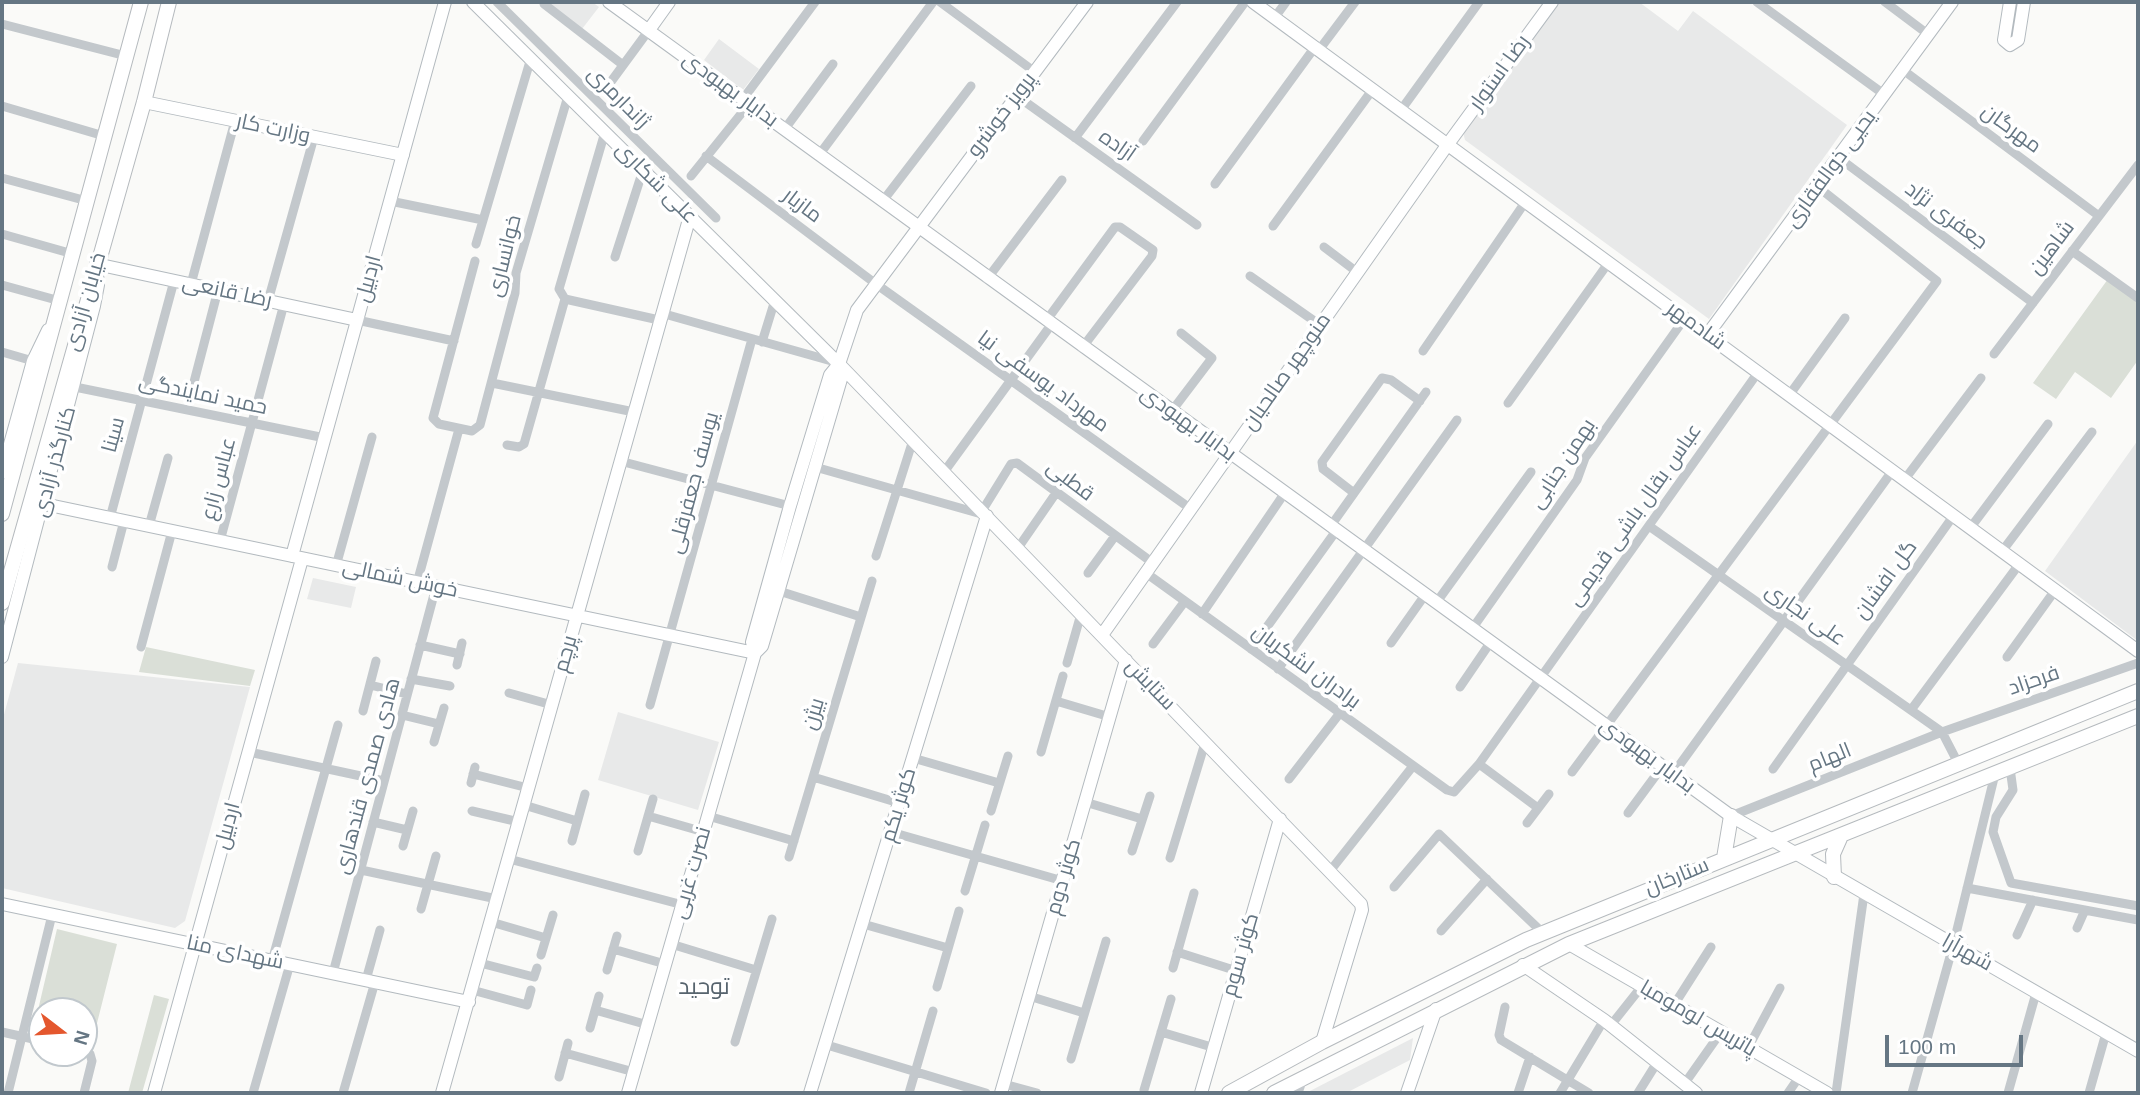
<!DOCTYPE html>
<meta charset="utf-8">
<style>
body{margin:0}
#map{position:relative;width:2140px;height:1095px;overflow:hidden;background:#fafaf8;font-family:Helvetica,sans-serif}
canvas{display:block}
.frame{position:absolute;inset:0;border:4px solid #657683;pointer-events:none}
.north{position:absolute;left:28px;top:997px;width:70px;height:70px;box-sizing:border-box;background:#fff;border:2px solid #c1c8cd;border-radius:50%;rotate:107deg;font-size:19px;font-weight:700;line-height:28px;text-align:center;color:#657683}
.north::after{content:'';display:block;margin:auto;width:24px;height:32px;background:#e4572e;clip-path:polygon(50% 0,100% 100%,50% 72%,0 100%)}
.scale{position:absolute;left:1885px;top:1035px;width:138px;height:32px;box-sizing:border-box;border:4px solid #657683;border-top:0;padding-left:9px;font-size:21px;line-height:24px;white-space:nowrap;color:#657683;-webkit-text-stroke:5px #fff;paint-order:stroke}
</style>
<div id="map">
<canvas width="2140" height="1095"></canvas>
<div class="frame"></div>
<div class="north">N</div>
<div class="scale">100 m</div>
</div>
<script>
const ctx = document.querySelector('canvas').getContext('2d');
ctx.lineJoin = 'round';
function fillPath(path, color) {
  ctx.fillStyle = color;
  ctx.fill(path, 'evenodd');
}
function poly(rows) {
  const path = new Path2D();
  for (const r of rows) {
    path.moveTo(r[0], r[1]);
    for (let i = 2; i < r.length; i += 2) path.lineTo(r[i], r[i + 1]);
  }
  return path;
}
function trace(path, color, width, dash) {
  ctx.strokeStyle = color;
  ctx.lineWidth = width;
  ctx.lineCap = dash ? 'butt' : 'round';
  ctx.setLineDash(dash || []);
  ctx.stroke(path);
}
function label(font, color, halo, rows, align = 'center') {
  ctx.font = font + ' Helvetica,Cairo,sans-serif';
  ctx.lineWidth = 7;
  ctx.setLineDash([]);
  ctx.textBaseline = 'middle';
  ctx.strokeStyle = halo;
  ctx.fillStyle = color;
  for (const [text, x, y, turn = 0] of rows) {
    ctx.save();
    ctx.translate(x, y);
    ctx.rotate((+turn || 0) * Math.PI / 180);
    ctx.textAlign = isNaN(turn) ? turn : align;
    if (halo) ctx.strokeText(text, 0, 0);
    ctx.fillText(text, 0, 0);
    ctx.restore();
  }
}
const built = poly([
 [547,2,592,2,599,7,582,29],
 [1558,2,1639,2,1678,31,1693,11,1847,125,1709,319,1465,140,1463,132],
 [719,39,759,69,743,90,704,60],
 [2138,440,2138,641,2045,571],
 [313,578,356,587,351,608,307,599],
 [18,663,250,687,185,921,175,928,2,888,2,722],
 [618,712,719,742,698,810,598,780],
 [1413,1038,1410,1060,1346,1093,1306,1093]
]);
const green = poly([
 [2108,279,2138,302,2138,360,2111,398,2075,372,2056,399,2033,383],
 [146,647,255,670,250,686,139,672],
 [57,929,117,944,92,1043,84,1041,84,1011,38,1010],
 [154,995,169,999,142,1093,128,1093]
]);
const street = poly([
 [497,2,716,218],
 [940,2,1035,72],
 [1757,2,1885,95],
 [1885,2,1929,35],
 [544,4,623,65],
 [1275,17,1286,2],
 [2,24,126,56],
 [1319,50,1355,2],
 [1903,70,2099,216],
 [610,83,649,30],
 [1017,96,1197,225],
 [743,99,815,2],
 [2,106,104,136],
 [1401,110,1479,2],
 [784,130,833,64],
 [1075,138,1177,2],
 [1143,141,1245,2],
 [819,155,933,2],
 [706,156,876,284,1191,509],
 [1839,158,2033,303],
 [691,176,749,104],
 [2,178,87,201],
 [1215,184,1315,47],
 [390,201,483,220],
 [882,202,971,86],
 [1273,226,1373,89],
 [2,234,73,254],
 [476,244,531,58],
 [1324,247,1357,272],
 [2072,251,2138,298],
 [615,257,643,170],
 [475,261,433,418,439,424,472,431,480,425,515,293,516,273,568,96],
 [1250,276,1320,325],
 [987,279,1062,180],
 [191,284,235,121],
 [2,285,60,301],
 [565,299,559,289,605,132],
 [565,299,659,320],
 [268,301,314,137],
 [661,313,835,362],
 [357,320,454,341],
 [1046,321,1115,227,1120,227,1153,250,1152,256,1082,348],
 [762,342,775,300],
 [1423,351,1526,201],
 [2,352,33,361],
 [1994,354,2138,165],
 [194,382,218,290],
 [492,383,634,412],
 [75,387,325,438],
 [1790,394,1845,318],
 [1508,403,1609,262],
 [1171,412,1212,358,1181,333],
 [507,445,519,447,524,444,565,299],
 [620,461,790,506],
 [815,467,985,515],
 [944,472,1051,325],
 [1905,479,1981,378],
 [1354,493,1323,469,1322,462,1382,378,1391,380,1420,401],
 [982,511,1011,464,1017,463,1153,563],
 [110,518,174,281],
 [149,526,168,458],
 [1649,526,1942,732,1959,765],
 [1330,527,1426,392],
 [1971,527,2048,424],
 [220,541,284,304],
 [1018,548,1056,493],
 [2003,550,2092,432],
 [876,556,913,440],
 [336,566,372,437],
 [112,567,124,521],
 [1088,573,1115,536],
 [1146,573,1447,790,1454,792,1479,764,1759,371],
 [417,583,459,429],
 [779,591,861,617],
 [1436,603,1531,472],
 [1202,614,1284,494],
 [1472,629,1577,480,1585,458,1685,318],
 [1391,643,1425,595],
 [1153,644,1185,601],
 [420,645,460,654],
 [141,647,172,531],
 [1251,649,1336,531],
 [2007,657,2056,589],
 [1067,663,1081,614],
 [457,665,462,643],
 [1278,669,1457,420],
 [411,679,450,686],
 [370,685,407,694],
 [1460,687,1490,643],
 [509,693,552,705],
 [1056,701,1110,717],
 [650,705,752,339],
 [1911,710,2020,563],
 [363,711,376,661],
 [402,715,439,724],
 [434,742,444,708],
 [249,752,384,781],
 [1041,752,1063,676],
 [913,758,999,783],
 [1479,764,1538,808],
 [2010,768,2013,790,1996,817,1993,832,2011,883,2138,906],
 [1773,769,1954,515],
 [1572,772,1937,281,1818,187],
 [473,774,528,788],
 [1673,774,1893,470],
 [813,777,899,803],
 [1289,779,1340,713],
 [471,783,475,767],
 [1085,802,1142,819],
 [524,805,577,821],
 [472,811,519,822],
 [991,811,1008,756],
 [1628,813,1662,767],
 [648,816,704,832],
 [708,816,794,841],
 [1731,816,1942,732,2138,663],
 [373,822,407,830],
 [1527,823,1549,794],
 [891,832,1063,881],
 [572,841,585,794],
 [403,846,413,811],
 [638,851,653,799],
 [1132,851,1150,796],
 [789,857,872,581],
 [1170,858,1205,743],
 [509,859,683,905],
 [361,870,497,899],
 [1330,871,1413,766],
 [1394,887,1439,834,1543,933],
 [1967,888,2138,920],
 [965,891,985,825],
 [421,909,436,856],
 [491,922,546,938],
 [863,924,948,948],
 [2077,928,2085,910],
 [1441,931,1487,879],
 [2017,935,2033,900],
 [671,944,756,970],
 [613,949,665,964],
 [1177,952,1237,971],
 [541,955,553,915],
 [272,961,338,725],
 [480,963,534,977,537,968],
 [1173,968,1194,893],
 [607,970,617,936],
 [333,973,436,587],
 [366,980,380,930],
 [937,987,959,911],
 [472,990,527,1005,531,990],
 [1029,996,1084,1013],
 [1674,1005,1711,947],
 [1505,1007,1499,1035,1501,1040,1589,1093],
 [595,1010,648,1025],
 [1611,1025,1642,986],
 [590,1028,599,996],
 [2,1032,42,1041],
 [1161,1032,1215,1048],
 [735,1042,772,919],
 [827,1045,986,1093],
 [1748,1048,1780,988],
 [565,1053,634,1072],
 [1071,1059,1106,941],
 [559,1077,568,1043],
 [1685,1083,1721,1032],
 [1004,1084,1037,1093],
 [1144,1090,1171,999],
 [8,1093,52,915],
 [84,1093,92,1061,90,1054,84,1050],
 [253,1093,290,964],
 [343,1093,375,982],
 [909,1093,933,1011],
 [1298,1093,1303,1078],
 [1518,1093,1530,1057],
 [1560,1093,1604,1020],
 [1638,1093,1658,1061],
 [1788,1093,1799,1077],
 [1836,1093,1864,894],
 [1912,1093,1953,946,1995,774],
 [2008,1093,2036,993],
 [2089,1093,2106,1033]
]);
const secondary = poly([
 [473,2,839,364,1361,904,1362,910,1322,1042],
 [609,2,1731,816,2138,1051],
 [1253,2,2138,651],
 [2010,2,2004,40,2010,45,2018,40,2024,2],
 [649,30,669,2],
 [144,102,403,155],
 [1708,334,1952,2],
 [2,473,33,361,48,330],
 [44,504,755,653],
 [292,556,445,2],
 [1102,635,1448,144,1552,2],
 [755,653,752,642,790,506,830,375,839,364,857,310,1087,2],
 [2,657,94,306,98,285,96,264,357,320],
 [2,904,469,1002],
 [1569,944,1827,1093],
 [1523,965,1604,1020,1696,1093],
 [154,1093,302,559],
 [442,1093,690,216],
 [628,1093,755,653,762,646,841,379,839,364],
 [810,1093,987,516],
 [1001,1093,1126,660],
 [1201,1093,1280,819],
 [1407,1093,1436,1009]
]);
const primary = poly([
 [2,514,141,2],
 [2,603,144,102,169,2],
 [1724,858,1731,816],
 [1834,877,1833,854,1841,836],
 [1229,1093,1322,1042,1526,940,2138,691],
 [1274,1093,1569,944,2138,716]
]);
const streetNames = [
 ["رضا استوار",1500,73,-54],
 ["بدایار بهبودی",730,90,36],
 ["ژاندارمری",618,98,45],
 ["پرویز خوشرو",1002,115,-53],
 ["وزارت کار",273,129,12],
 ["مهرگان",2011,129,36],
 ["آزاده",1117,146,35],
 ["یحیی ذوالفقاری",1831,169,-54],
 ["علی شکاری",656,183,45],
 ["مازیار",802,206,37],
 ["جعفری نژاد",1946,216,37],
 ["شاهین",2052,248,-53],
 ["خوانساری",505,256,-76],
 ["اردبیل",369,279,-75],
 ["رضا قانعی",227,292,12],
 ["خیابان آزادی",86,302,-74],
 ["شادمهر",1696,326,36],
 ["منوچهر صالحیان",1287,372,-55],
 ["مهرداد یوسفی نیا",1043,382,36],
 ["حمید نمایندگی",203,395,12],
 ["بدایار بهبودی",1188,424,36],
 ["سینا",114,435,-75],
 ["کنارگذر آزادی",55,462,-75],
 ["بهمن جنابی",1563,464,-57],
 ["عباس زارع",219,479,-75],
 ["قطبی",1070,481,37],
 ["یوسف جعفرقلی",694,483,-75],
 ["عباس بقال باشی قدیمی",1635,515,-55],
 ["خوش شمالی",400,579,12],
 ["گل افشان",1886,580,-54],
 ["علی نجاری",1805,615,35],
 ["پرچم",566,654,-74],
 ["برادران لشکریان",1306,667,36],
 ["فرحزاد",2034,681,-19],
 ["ستایش",1150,685,46],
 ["بیژن",814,714,-73],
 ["بدایار بهبودی",1647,756,36],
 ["الهام",1830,758,-22],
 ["هادی صمدی قندهاری",368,776,-75],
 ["کوثر یکم",899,805,-73],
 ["اردبیل",228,826,-75],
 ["نصرت غربی",692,873,-74],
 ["کوثر دوم",1064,877,-74],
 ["ستارخان",1677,877,-22],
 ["شهدای منا",235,953,12],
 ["شهرآرا",1967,953,29],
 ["کوثر سوم",1241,955,-74],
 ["پاتریس لومومبا",1698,1019,30]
];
const neighbourhoodNames = [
 ["توحید",704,988]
];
fillPath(built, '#e8e9e9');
fillPath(green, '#dadfd7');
trace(secondary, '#b3babf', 14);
trace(primary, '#b5babe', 16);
trace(street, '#c3c8cc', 9);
trace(secondary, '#fff', 12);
trace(primary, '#fff', 14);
label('21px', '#657683', '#fff', streetNames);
label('23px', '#57646e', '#fff', neighbourhoodNames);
</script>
